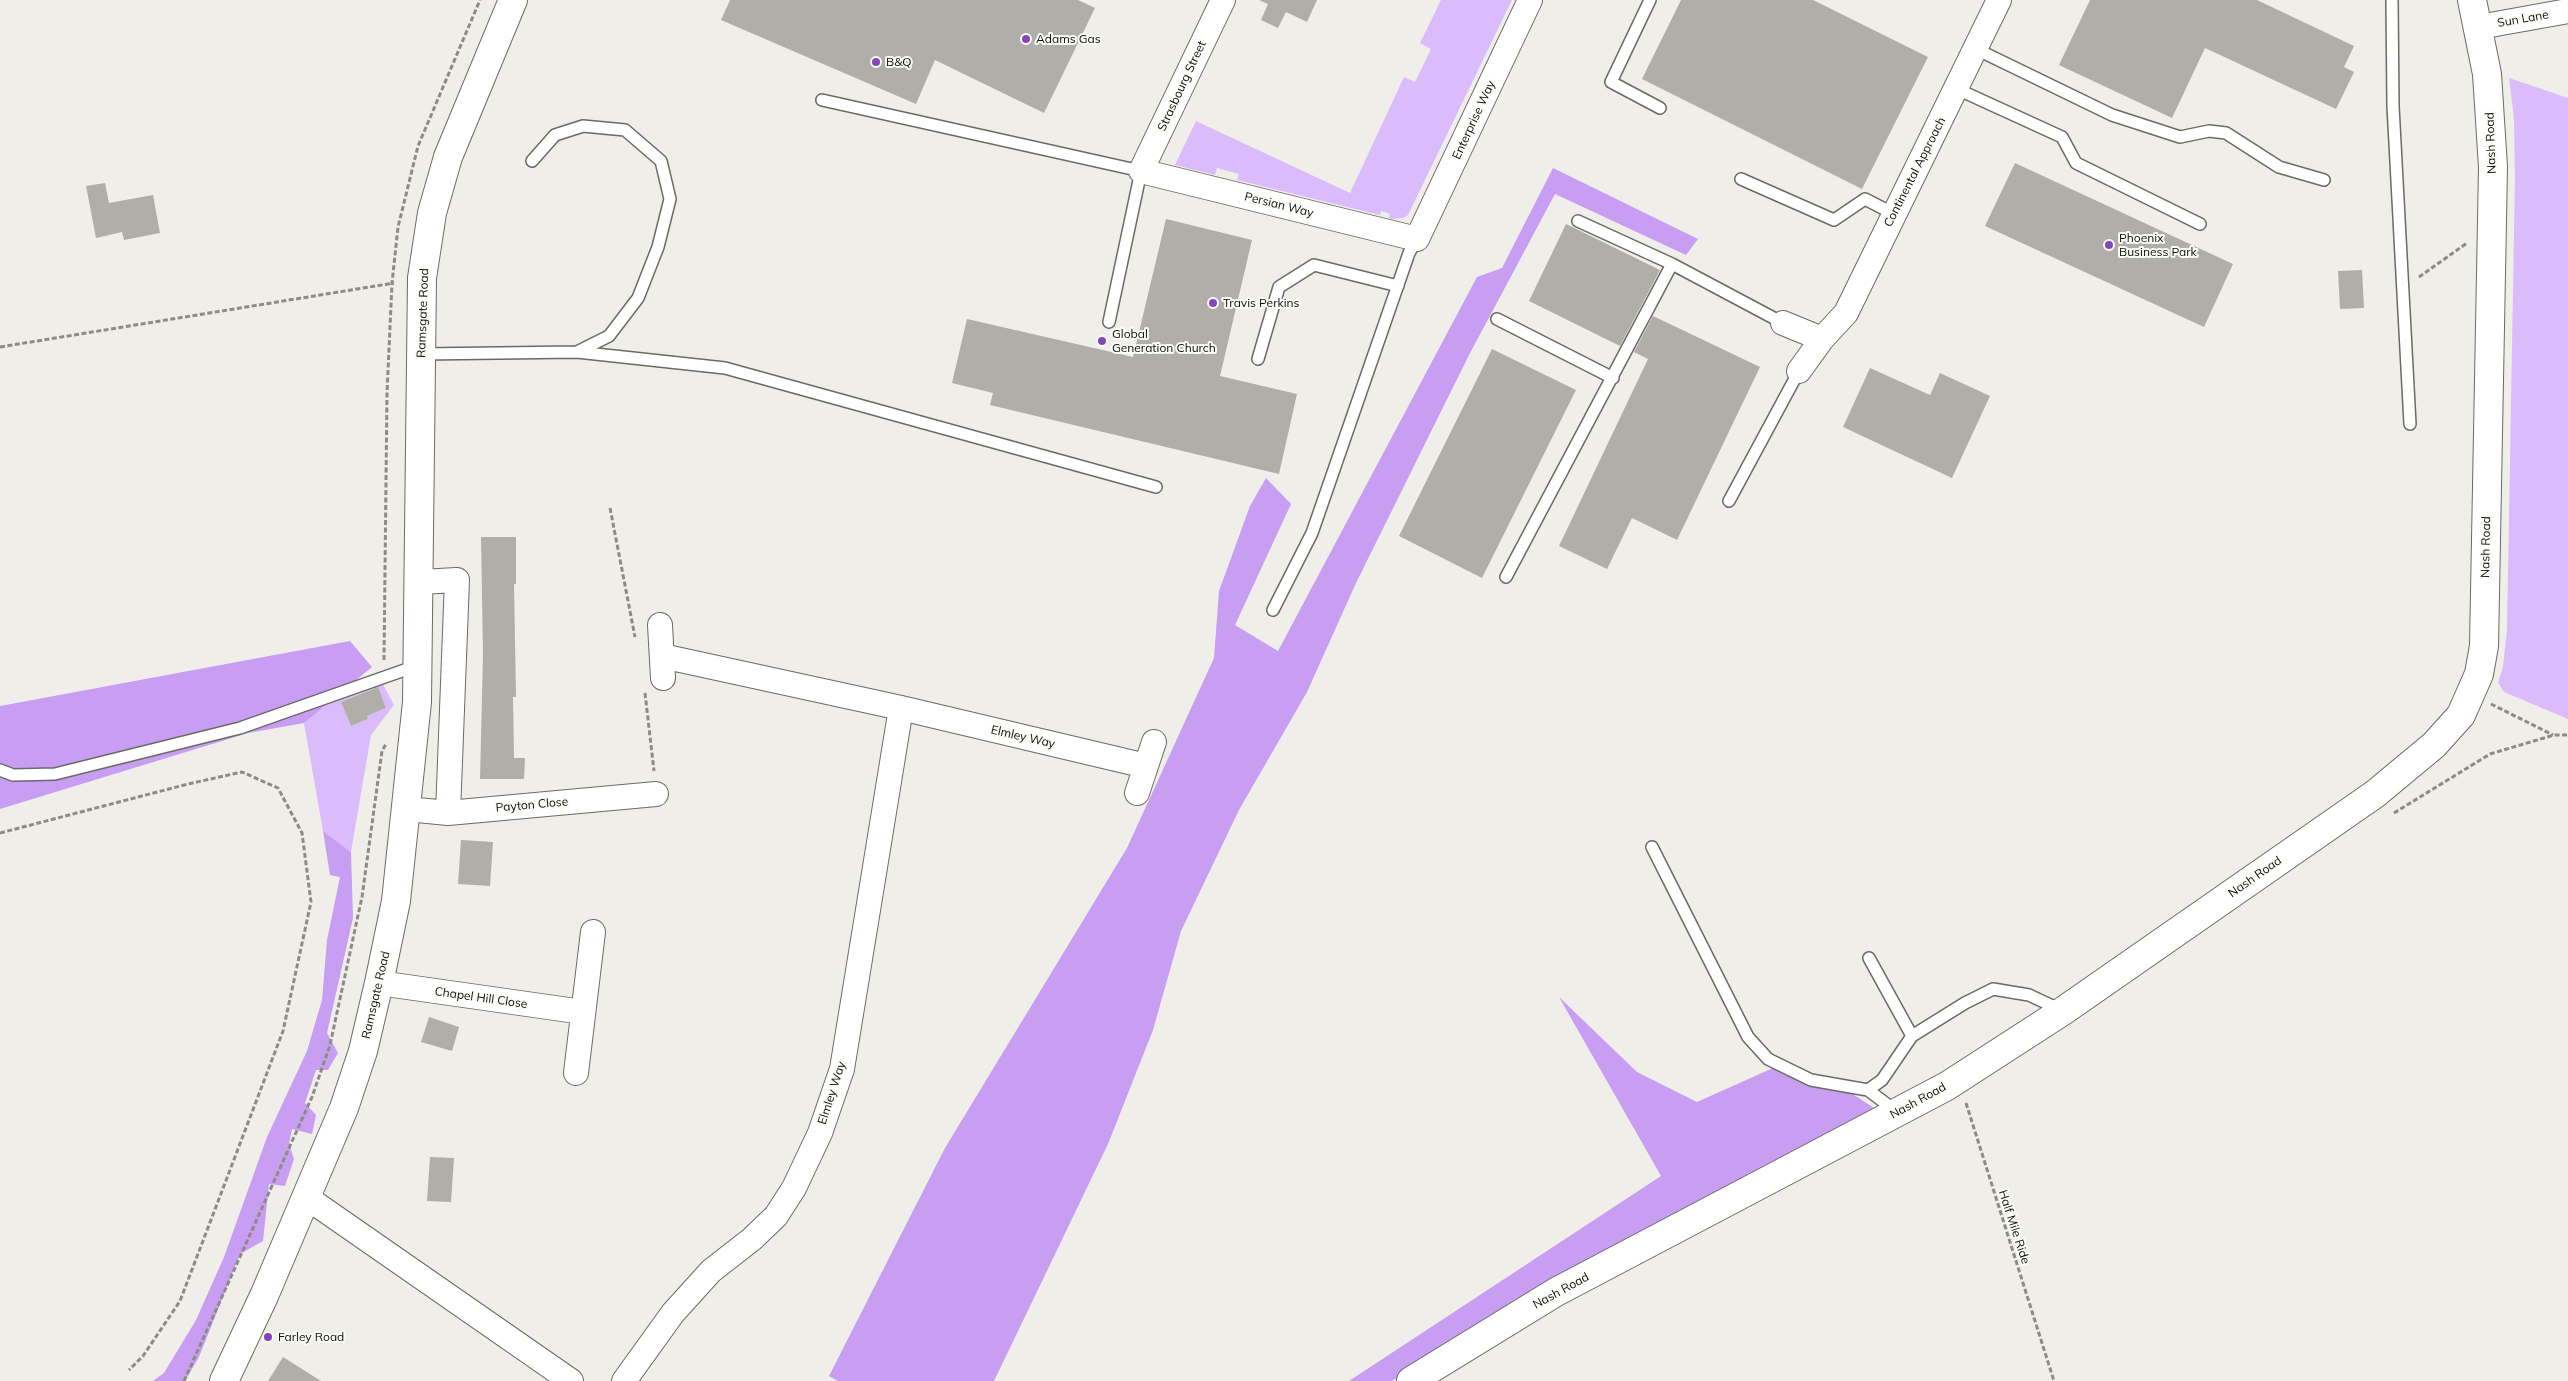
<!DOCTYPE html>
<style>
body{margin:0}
canvas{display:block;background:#efeee9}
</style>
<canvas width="2568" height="1381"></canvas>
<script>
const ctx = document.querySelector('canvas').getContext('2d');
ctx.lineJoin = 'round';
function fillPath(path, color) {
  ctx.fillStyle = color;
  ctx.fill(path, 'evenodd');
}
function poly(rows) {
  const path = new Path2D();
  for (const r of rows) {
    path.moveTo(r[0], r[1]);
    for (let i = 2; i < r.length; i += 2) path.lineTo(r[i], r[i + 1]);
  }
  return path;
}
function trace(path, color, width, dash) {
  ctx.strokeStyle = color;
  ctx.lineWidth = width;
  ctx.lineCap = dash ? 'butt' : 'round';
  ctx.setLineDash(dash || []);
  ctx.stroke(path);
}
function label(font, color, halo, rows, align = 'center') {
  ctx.font = font + ' Mulish,sans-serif';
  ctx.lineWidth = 4;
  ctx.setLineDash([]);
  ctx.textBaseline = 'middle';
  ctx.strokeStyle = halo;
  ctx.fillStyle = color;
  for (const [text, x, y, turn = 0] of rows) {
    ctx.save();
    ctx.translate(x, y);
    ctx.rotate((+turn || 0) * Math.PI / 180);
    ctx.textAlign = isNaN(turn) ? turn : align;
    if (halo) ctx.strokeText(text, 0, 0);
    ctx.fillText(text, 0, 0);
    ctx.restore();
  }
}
const green = poly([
 [1441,0,1512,0,1408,215,1403,218,1392,219,1389,218,1390,214,1381,211,1380,215,1237,180,1239,174,1217,168,1215,175,1175,165,1196,121,1350,193,1404,77,1415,82,1431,49,1420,43],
 [2509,78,2568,98,2568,719,2504,692,2498,683,2503,667,2507,630,2515,178,2514,118],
 [378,675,394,705,371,735,351,852,323,831,304,723,320,706],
 [377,687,386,708,367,716,368,719,351,726,341,702]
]);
const forest = poly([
 [1553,168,1698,239,1686,255,1555,194,1469,355,1356,583,1307,692,1239,810,1181,931,1153,1030,1108,1144,994,1381,838,1381,829,1376,945,1148,1127,848,1214,658,1219,591,1250,506,1266,478,1291,504,1235,625,1278,651,1477,277,1502,268],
 [350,641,372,667,304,723,248,733,0,809,0,706],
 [323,831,351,852,353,918,327,1033,338,1053,328,1070,316,1070,305,1103,316,1115,312,1134,292,1129,289,1144,294,1159,285,1186,269,1184,263,1241,240,1254,199,1357,185,1381,153,1381,164,1373,196,1320,224,1257,267,1137,307,1051,322,1000,327,940,340,877,330,875],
 [1559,997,1637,1072,1697,1102,1773,1068,1828,1078,1874,1108,1535,1289,1392,1381,1349,1381,1661,1176]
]);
const building = poly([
 [730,0,1078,0,1095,8,1044,113,935,60,916,104,721,20],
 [1259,0,1317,0,1307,22,1286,12,1278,28,1261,20,1268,4],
 [1681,0,1813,0,1928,57,1862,189,1642,79],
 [2090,0,2257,0,2354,46,2344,67,2354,72,2336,109,2205,48,2172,118,2059,65],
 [2015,163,2233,264,2204,327,1985,226],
 [105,183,109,203,153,195,160,233,124,240,122,232,96,238,86,186],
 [1166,219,1252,240,1220,376,1297,394,1279,474,990,405,993,393,952,383,967,319,1133,357],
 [1566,224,1660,270,1620,346,1529,301],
 [2362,270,2364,308,2340,309,2338,271],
 [1653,316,1760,367,1677,540,1632,518,1607,569,1559,546,1648,359,1634,352],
 [1492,349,1576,390,1482,578,1399,536],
 [1870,368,1930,395,1940,373,1990,396,1952,478,1843,427],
 [481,537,516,537,516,584,514,584,516,697,513,697,514,758,525,758,524,779,480,779,483,654],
 [378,687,386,708,367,716,368,719,351,726,341,702],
 [461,840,493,842,490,886,458,884],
 [429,1017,459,1027,452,1051,421,1042],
 [430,1157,454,1158,451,1202,427,1201],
 [283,1357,321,1381,268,1381]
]);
const path = poly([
 [2419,277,2467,243],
 [0,347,394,283],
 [610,508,635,637],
 [384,660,387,393,392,283,398,227,418,146,480,0],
 [645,693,654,771],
 [2491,704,2553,735],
 [2394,813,2490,754,2554,735,2568,735],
 [0,833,188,784,242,772,278,788,302,833,311,902,283,1031,180,1301,143,1356,129,1370],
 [1966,1103,2054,1381],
 [184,1381,312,1097,330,1045,362,897,382,751,386,744]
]);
const service = poly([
 [1650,0,1611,82,1660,108],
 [2392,0,2393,106,2410,424],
 [1976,49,2112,115,2180,137,2209,131,2226,133,2279,167,2324,180],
 [1957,89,2062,137,2076,163,2200,224],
 [822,100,1141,171,1109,322],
 [1741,179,1834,220,1865,199,1894,214],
 [1578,221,1672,264],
 [1497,319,1613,378],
 [577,352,725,368,1156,487],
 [421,354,577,352,609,336,638,298,658,247,670,199,661,161,625,130,583,126,555,135,532,161],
 [1258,359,1279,287,1314,265,1398,286],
 [1729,501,1799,371],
 [1506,577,1672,264,1783,323],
 [1273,610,1312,533,1409,253,1417,239],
 [0,770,13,775,55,774,240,728,416,666],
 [1652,847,1748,1037,1768,1059,1811,1080,1868,1090,1897,1112],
 [1912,1036,1965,1003,1993,989,2029,995,2061,1010],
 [1868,1090,1882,1080,1912,1036,1869,958]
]);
const minor = poly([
 [1223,0,1141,171,1417,239,1530,0],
 [2479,27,2568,11],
 [1783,323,1822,339,1799,371],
 [1822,339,1846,313,1999,0],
 [420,582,457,580,448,813],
 [660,625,663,678],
 [662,656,901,708,1146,766],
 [1137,793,1154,742],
 [407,809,448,813,656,794],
 [379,983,583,1012],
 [576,1073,593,932],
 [306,1197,571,1381],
 [624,1381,673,1313,711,1271,752,1239,776,1216,794,1188,820,1133,842,1069,901,708]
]);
const tertiary = poly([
 [1411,1381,1556,1292,1947,1086,2063,1011,2375,794,2434,745,2461,715,2479,674,2484,646,2493,167,2487,74,2472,0]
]);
const primary = poly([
 [224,1381,264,1296,344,1108,363,1051,379,983,396,901,417,702,422,278,432,213,448,157,513,0]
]);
const markers = [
 [1026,39,5,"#8545ba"],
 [876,62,5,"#8545ba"],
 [2109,245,5,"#8545ba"],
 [1213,303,5,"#8545ba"],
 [1102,341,5,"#8545ba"],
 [268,1337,5,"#8545ba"]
];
const streetNames = [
 ["Sun Lane",2523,19,-10],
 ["Strasbourg Street",1182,86,-65],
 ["Enterprise Way",1474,120,-65],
 ["Nash Road",2491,143,-92],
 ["Continental Approach",1915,172,-63],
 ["Persian Way",1279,205,14],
 ["Ramsgate Road",423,313,-88],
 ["Nash Road",2486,547,-89],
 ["Elmley Way",1023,737,13],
 ["Payton Close",532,805,-5],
 ["Nash Road",2255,877,-35],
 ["Ramsgate Road",376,995,-77],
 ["Chapel Hill Close",481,998,8],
 ["Elmley Way",832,1093,-72],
 ["Nash Road",1918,1101,-29],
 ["Half Mile Ride",2014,1227,72],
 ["Nash Road",1561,1291,-29]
];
const poiNames = [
 ["Adams Gas",1036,39],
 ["B&Q",886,62],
 ["Phoenix",2119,238],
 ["Business Park",2119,252],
 ["Travis Perkins",1223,303],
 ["Global",1112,334],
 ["Generation Church",1112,348],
 ["Farley Road",278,1337]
];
fillPath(green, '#dabcfc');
fillPath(forest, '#c89ef2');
fillPath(building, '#afaea9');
trace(service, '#6b6a65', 14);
trace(minor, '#6b6a65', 26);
trace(tertiary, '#6b6a65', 30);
trace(primary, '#6b6a65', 30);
trace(path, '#8c8b87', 3, [5, 2.5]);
trace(service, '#fff', 11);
trace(minor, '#fff', 24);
trace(tertiary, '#fff', 28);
trace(primary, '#fff', 28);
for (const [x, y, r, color] of markers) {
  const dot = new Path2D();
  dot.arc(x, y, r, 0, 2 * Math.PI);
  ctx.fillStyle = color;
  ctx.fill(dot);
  trace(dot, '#fcfcf6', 2);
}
label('12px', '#0e0d0c', '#fcfcf6', streetNames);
label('12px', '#0e0d0c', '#fcfcf6', poiNames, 'left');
</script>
